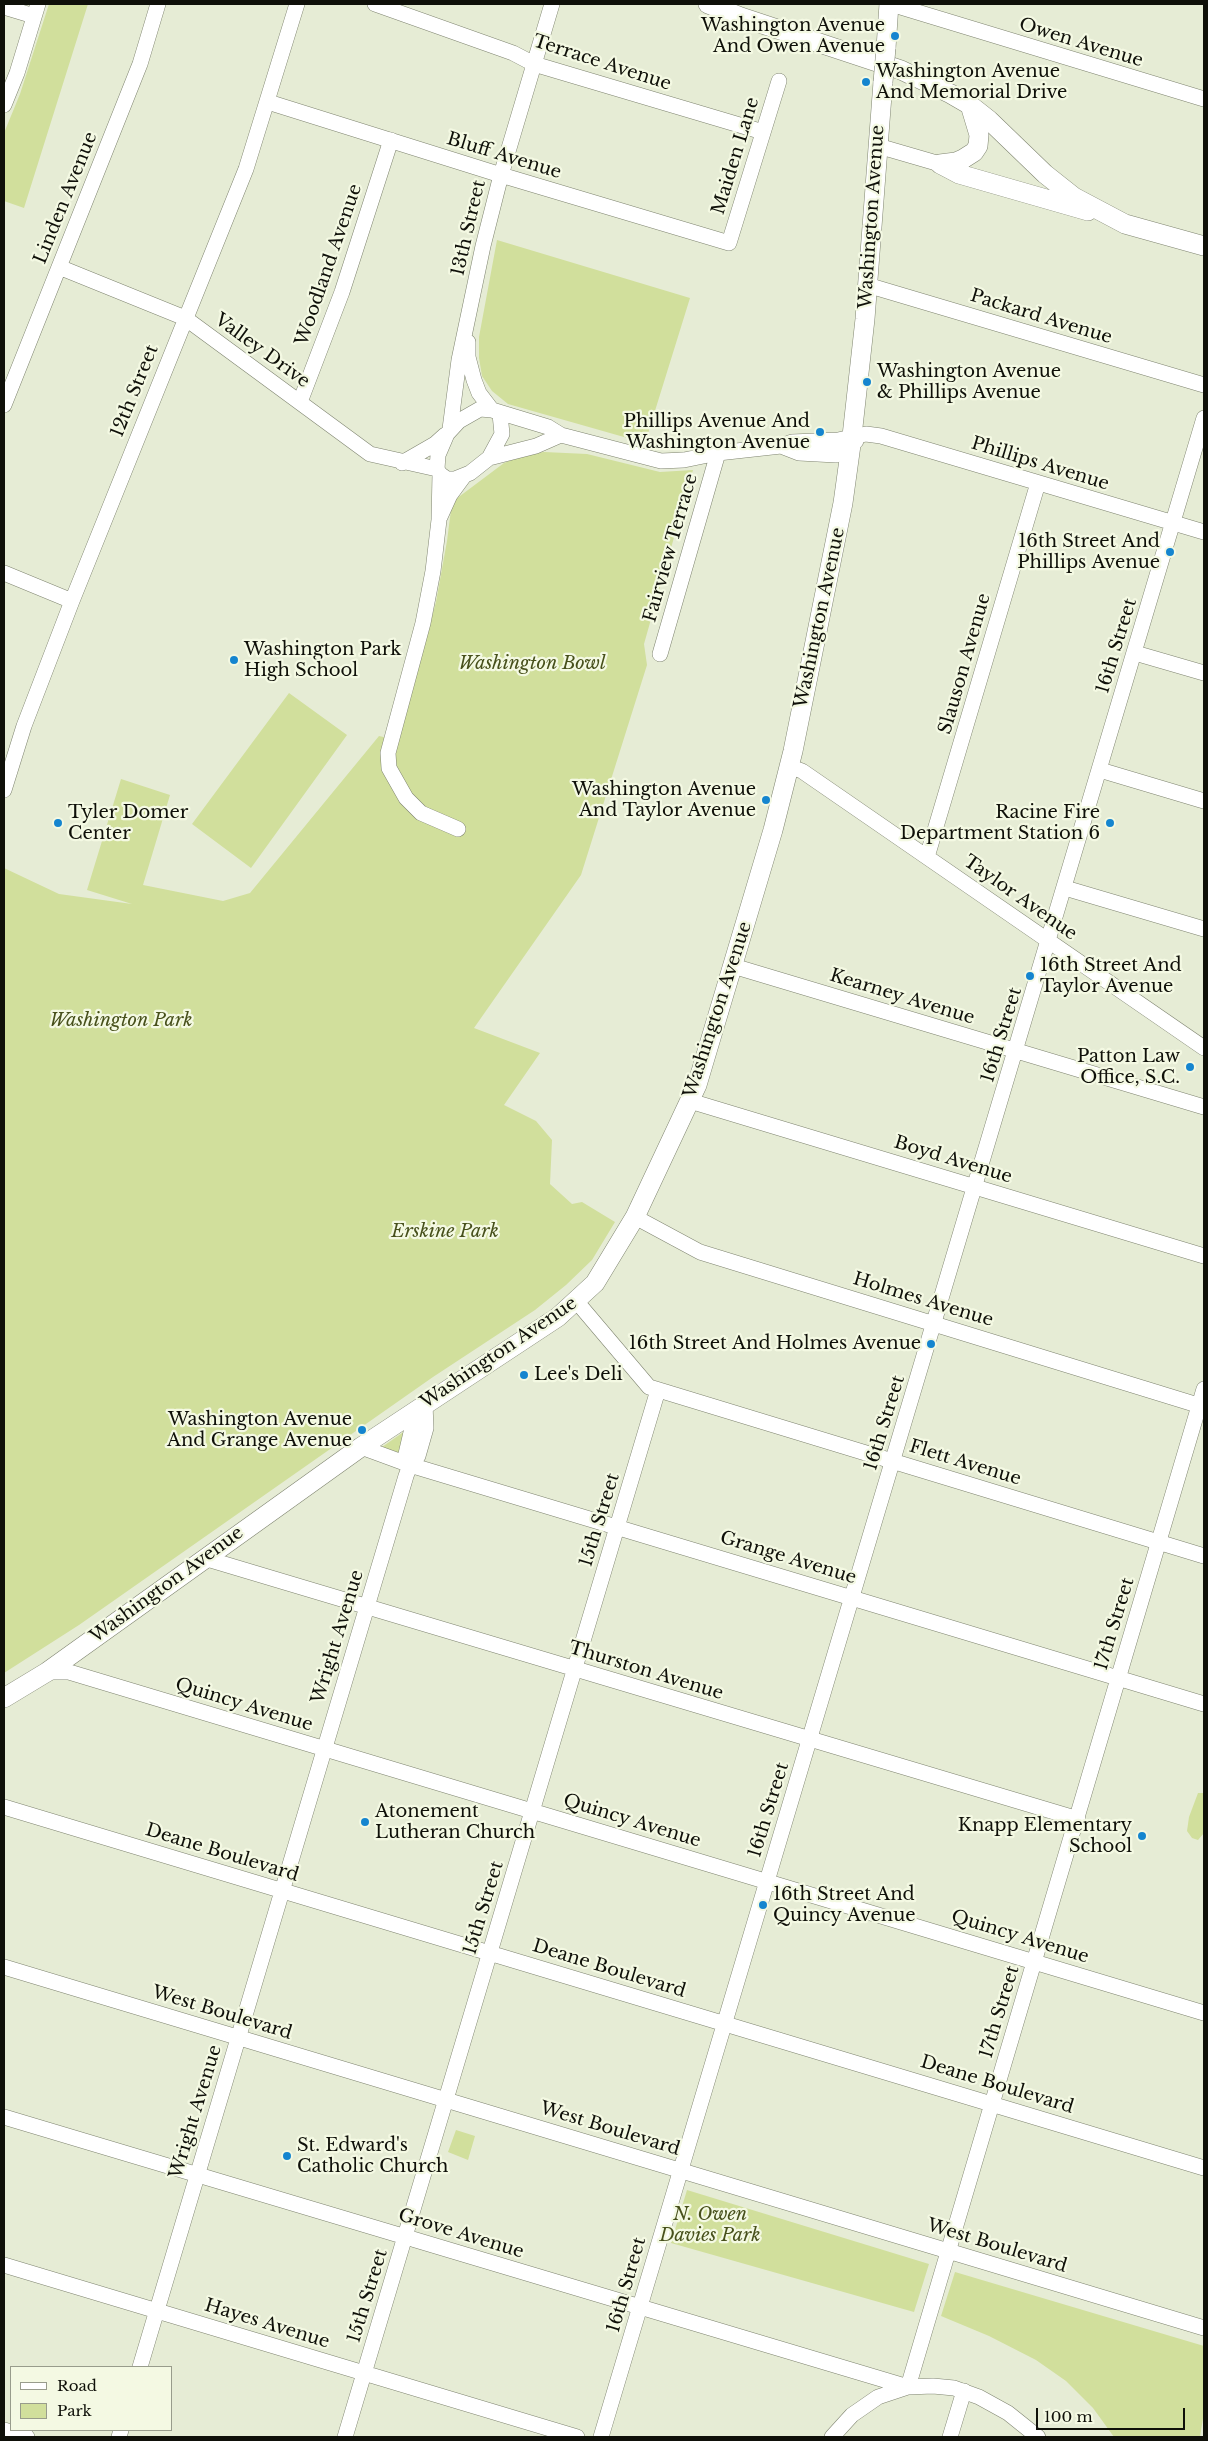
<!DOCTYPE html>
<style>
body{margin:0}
#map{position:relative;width:1208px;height:2441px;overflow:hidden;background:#e6ecd5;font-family:"Libre Baskerville",serif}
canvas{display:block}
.frame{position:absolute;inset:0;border:5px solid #0f1009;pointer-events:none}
.legend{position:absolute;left:10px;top:2366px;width:162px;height:65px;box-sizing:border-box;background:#f4f9e3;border:1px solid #989c8c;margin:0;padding:6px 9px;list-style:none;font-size:15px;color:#0f1009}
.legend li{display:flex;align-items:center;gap:10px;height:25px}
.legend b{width:25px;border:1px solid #989c8c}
.scale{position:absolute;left:1036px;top:2408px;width:149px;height:22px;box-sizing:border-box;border:2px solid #0f1009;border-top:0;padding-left:6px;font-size:15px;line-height:18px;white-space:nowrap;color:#0f1009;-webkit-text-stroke:4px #f4f9e3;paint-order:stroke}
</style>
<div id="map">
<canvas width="1208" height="2441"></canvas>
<div class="frame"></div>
<ul class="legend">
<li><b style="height:6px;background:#fff"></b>Road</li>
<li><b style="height:14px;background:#d1df9c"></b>Park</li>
</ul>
<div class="scale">100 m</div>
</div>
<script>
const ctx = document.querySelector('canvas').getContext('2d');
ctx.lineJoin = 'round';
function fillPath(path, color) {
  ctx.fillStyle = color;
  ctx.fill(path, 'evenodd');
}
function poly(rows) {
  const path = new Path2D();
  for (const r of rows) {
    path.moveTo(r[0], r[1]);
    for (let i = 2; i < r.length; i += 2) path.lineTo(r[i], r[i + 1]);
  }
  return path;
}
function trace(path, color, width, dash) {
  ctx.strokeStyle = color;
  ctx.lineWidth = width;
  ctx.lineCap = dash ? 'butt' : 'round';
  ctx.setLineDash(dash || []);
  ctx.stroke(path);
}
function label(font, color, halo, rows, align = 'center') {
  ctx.font = font + ' "Libre Baskerville",serif';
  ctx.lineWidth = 4.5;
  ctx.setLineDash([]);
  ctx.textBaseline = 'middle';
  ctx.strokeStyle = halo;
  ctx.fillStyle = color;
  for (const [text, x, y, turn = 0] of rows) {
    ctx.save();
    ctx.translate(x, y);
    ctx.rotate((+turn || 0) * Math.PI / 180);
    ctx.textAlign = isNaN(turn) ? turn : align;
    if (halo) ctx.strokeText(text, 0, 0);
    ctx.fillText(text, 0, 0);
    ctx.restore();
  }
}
const green = poly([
 [49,4,88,4,24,208,4,201,4,133,20,94],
 [497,240,690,298,645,443,508,404,492,391,482,376,479,358,479,337],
 [544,452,587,454,660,472,693,470,644,644,647,665,581,875,474,1028,540,1053,504,1105,536,1121,552,1140,550,1184,572,1204,582,1202,615,1222,592,1260,566,1285,535,1310,433,1377,79,1625,4,1673,4,868,59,894,132,904,87,890,121,779,170,795,143,885,223,901,250,893,379,736,397,740,436,602,447,541,452,502,504,463,527,454],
 [289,693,347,735,251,868,192,824],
 [405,1431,400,1453,382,1447],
 [1198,1793,1204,1793,1204,1833,1198,1840,1192,1838,1187,1831,1189,1817],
 [456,2130,475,2136,468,2160,448,2152],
 [687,2190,929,2264,914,2312,671,2243],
 [955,2272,1204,2346,1204,2412,1200,2437,1114,2437,1093,2408,1066,2381,1036,2360,989,2336,941,2316]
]);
const minor = poly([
 [375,4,513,53,534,64,763,132],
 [891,4,1204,99],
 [4,7,34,16],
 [268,102,501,175,729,243,779,81],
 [4,105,17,73,38,4],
 [878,146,940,164],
 [59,267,185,318,370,454,437,469],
 [867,285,1204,385],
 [468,342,468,357,474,380,479,393,492,410],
 [300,402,342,292,391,140],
 [4,405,140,64,158,4],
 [500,414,502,434,489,458,470,473,455,479,447,479,440,474,437,469,438,455,447,434,459,421,480,409,492,410,548,427,561,435,661,461,684,460,718,453,781,446,792,442,838,440,866,434,881,436,1204,532],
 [450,429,459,360,483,246,501,175,552,4],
 [781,446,799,453,836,455,856,441],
 [489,458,536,446,561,435],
 [402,463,435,444,445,435],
 [440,474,439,520,433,571,423,623,388,753,389,768,406,798,421,813,458,829],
 [440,517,450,495,464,476],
 [4,573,72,601],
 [1135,653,1204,673],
 [660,654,718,453],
 [788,766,802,771,1204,1048],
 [1100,770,1204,801],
 [4,790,24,726,72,601,246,169,297,4],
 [927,857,1038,483],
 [1065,888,1204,929],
 [733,966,1204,1107],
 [690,1101,1204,1256],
 [635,1217,700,1252,1204,1407],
 [577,1302,649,1387,1204,1556],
 [361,1447,410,1465,1204,1704],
 [410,1465,406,1454,413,1424,424,1406],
 [204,1558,1078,1819],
 [47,1672,69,1672,1204,2013],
 [4,1807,1204,2168],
 [4,1967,1204,2328],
 [4,2117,908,2387,1204,1389],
 [4,2265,577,2437],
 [140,2367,406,1476,410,1465,418,1456,426,1428,425,1404],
 [4,2430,27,2437],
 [119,2437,121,2430],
 [345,2437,658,1390],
 [601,2437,1204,418],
 [832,2437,852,2415,878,2397,908,2387,933,2386,954,2388,979,2397,1008,2413,1038,2437],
 [950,2437,964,2391]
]);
const major = poly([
 [708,4,741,17,901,70,951,94,970,105,989,120,1045,174,1074,197,1125,224,1204,246],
 [886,48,889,4],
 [940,164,959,174,1088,211],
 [940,164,956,162,963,159,974,152,978,146,979,135,970,105],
 [4,1698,47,1672,361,1447,558,1317,595,1283,635,1217,697,1085,773,830,793,751,843,503,851,445,865,319,883,82]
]);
const majorBridge = poly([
 [883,82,886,48]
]);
const markers = [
 [895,36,5,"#1585cf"],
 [866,82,5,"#1585cf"],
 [867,382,5,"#1585cf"],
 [820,432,5,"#1585cf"],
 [1170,552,5,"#1585cf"],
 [234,660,5,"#1585cf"],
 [766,800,5,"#1585cf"],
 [58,823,5,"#1585cf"],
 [1110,823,5,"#1585cf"],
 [1030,976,5,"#1585cf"],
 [1190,1067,5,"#1585cf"],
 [931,1344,5,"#1585cf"],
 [524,1375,5,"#1585cf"],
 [362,1430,5,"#1585cf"],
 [365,1822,5,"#1585cf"],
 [1142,1836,5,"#1585cf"],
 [763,1905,5,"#1585cf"],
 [287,2156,5,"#1585cf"]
];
const poiNames = [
 ["Washington Avenue",885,26],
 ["And Owen Avenue",885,47],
 ["Washington Avenue",876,72,"left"],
 ["And Memorial Drive",876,93,"left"],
 ["Washington Avenue",877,372,"left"],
 ["& Phillips Avenue",877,393,"left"],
 ["Phillips Avenue And",810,422],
 ["Washington Avenue",810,443],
 ["16th Street And",1160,542],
 ["Phillips Avenue",1160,563],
 ["Washington Park",244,650,"left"],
 ["High School",244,671,"left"],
 ["Washington Avenue",756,790],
 ["And Taylor Avenue",756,811],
 ["Tyler Domer",68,813,"left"],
 ["Center",68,834,"left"],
 ["Racine Fire",1100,813],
 ["Department Station 6",1100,834],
 ["16th Street And",1040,966,"left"],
 ["Taylor Avenue",1040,987,"left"],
 ["Patton Law",1180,1057],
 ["Office, S.C.",1180,1078],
 ["16th Street And Holmes Avenue",921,1344],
 ["Lee's Deli",534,1375,"left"],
 ["Washington Avenue",352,1420],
 ["And Grange Avenue",352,1441],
 ["Atonement",375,1812,"left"],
 ["Lutheran Church",375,1833,"left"],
 ["Knapp Elementary",1132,1826],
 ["School",1132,1847],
 ["16th Street And",773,1895,"left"],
 ["Quincy Avenue",773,1916,"left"],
 ["St. Edward's",297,2146,"left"],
 ["Catholic Church",297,2167,"left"]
];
const streetNames = [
 ["Owen Avenue",1081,43,17],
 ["Terrace Avenue",602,63,18],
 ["Bluff Avenue",504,156,17],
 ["Maiden Lane",736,156,-73],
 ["Linden Avenue",66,198,-68],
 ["Washington Avenue",872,217,-86],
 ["13th Street",469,228,-77],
 ["Woodland Avenue",329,265,-71],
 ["Packard Avenue",1041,317,17],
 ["Valley Drive",262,351,36],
 ["12th Street",135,391,-68],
 ["Phillips Avenue",1040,464,17],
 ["Fairview Terrace",671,548,-74],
 ["Washington Avenue",820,618,-78],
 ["16th Street",1117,646,-73],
 ["Slauson Avenue",965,664,-74],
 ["Taylor Avenue",1020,898,35],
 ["Kearney Avenue",902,997,17],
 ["Washington Avenue",718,1010,-72],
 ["16th Street",1002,1035,-73],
 ["Boyd Avenue",953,1160,17],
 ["Holmes Avenue",923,1300,17],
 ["Washington Avenue",499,1353,-34],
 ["16th Street",885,1423,-73],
 ["Flett Avenue",965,1463,17],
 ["15th Street",600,1520,-73],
 ["Grange Avenue",788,1558,17],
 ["Washington Avenue",167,1585,-36],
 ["17th Street",1115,1624,-73],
 ["Wright Avenue",338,1637,-73],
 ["Thurston Avenue",646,1671,17],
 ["Quincy Avenue",244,1705,17],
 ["16th Street",769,1810,-73],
 ["Quincy Avenue",632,1821,17],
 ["Deane Boulevard",222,1853,17],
 ["15th Street",484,1908,-73],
 ["Quincy Avenue",1020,1937,17],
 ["Deane Boulevard",609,1969,17],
 ["17th Street",1000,2012,-73],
 ["West Boulevard",222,2013,17],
 ["Deane Boulevard",997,2085,17],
 ["Wright Avenue",196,2112,-73],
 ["West Boulevard",610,2129,17],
 ["Grove Avenue",461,2234,17],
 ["West Boulevard",997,2246,17],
 ["16th Street",627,2285,-74],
 ["15th Street",368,2296,-73],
 ["Hayes Avenue",267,2324,17]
];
const parkNames = [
 ["Washington Bowl",532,664],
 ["Washington Park",121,1021],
 ["Erskine Park",445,1232],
 ["N. Owen",710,2215],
 ["Davies Park",710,2236]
];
fillPath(green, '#d1df9c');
trace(minor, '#7f8470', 16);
trace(major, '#7f8470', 20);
trace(minor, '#fff', 15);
trace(major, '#fff', 19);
trace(majorBridge, '#7f8470', 20, []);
trace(majorBridge, '#fff', 19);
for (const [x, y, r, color] of markers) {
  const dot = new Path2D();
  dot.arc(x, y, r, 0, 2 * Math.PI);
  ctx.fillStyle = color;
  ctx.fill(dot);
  trace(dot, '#f4f9e3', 2);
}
label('18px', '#0f1009', '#f4f9e3', poiNames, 'right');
label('18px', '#0f1009', '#f4f9e3', streetNames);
label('italic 18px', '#47501b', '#f4f9e3', parkNames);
</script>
